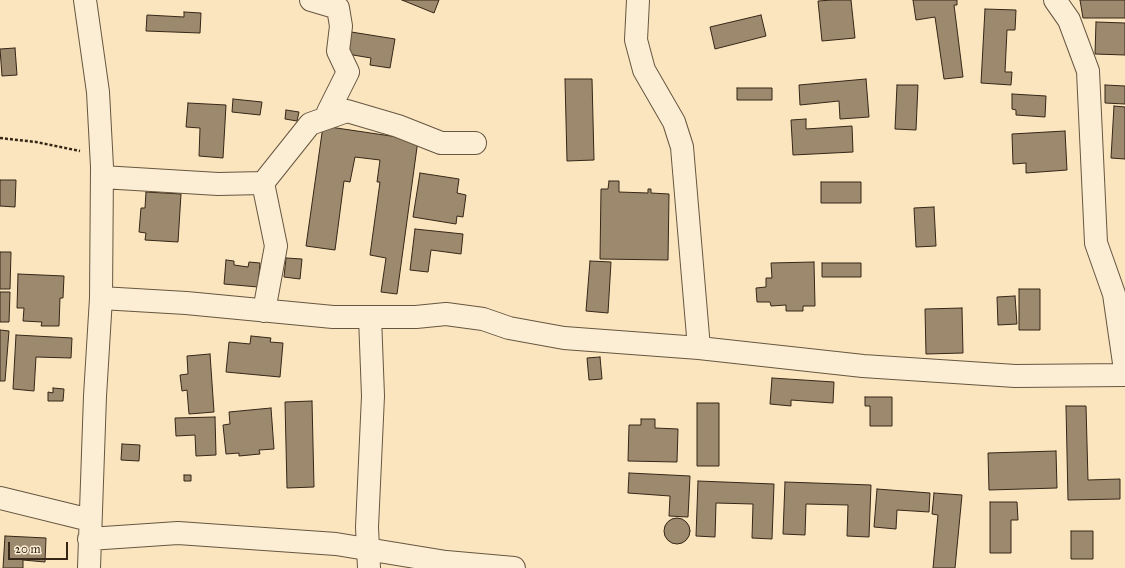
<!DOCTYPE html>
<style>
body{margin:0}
#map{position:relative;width:1125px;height:568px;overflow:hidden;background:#fae5be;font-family:"IM FELL Great Primer",serif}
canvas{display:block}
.scale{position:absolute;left:8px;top:542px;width:60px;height:18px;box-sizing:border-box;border:2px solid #362617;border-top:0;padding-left:5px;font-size:12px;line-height:14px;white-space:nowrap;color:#362617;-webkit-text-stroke:3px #fceed5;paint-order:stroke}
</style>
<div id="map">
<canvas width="1125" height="568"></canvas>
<div class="scale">20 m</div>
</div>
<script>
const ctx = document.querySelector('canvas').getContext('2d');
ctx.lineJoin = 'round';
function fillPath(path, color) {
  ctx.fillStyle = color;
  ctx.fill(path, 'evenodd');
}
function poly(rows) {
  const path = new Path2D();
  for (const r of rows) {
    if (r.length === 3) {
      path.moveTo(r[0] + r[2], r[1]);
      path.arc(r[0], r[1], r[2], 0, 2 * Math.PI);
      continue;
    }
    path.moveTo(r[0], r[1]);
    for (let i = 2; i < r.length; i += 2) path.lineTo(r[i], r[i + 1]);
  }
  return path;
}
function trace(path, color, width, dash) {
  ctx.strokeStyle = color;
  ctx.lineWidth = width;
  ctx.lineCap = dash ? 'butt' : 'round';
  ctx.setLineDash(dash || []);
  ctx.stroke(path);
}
const building = poly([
 [402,0,439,0,434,13,402,0],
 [832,0,851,0,855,38,822,41,818,1,832,0],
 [913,0,957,0,957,5,954,5,963,77,944,79,935,17,916,20,913,0],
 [1080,0,1125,0,1125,18,1083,18,1080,0],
 [985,9,1016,10,1015,30,1007,30,1005,72,1012,72,1011,85,981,83,985,9],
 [184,12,201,13,200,33,146,31,147,15,184,17,184,12],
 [761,15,766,36,715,49,710,27,761,15],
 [1096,22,1125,23,1125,55,1095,54,1096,22],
 [345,31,395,39,390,68,370,65,371,58,341,53,345,31],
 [15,48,17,75,2,76,0,49,15,48],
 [565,79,592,79,594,160,567,161,565,79],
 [866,79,869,117,840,119,839,101,800,105,799,85,866,79],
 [897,85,918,85,916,130,895,129,897,85],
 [1105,85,1125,86,1125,104,1105,103,1105,85],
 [737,88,772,88,772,100,737,100,737,88],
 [1012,94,1046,96,1045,117,1016,115,1016,110,1012,109,1012,94],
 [233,99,262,102,260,115,232,112,233,99],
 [188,103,226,105,223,158,199,156,200,128,186,127,188,103],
 [1114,106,1125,107,1125,159,1111,158,1114,106],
 [286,110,299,112,297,121,285,119,286,110],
 [806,119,806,129,852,126,853,152,793,155,791,120,806,119],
 [323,126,418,140,397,294,381,292,386,258,370,255,380,182,377,182,380,160,355,157,350,182,344,181,335,250,306,246,323,126],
 [1065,131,1067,170,1026,173,1026,163,1013,164,1012,134,1065,131],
 [420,173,459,179,457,193,466,195,463,217,457,216,456,224,413,217,420,173],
 [0,180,16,180,15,207,0,206,0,180],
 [609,181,619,181,619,192,648,193,648,189,651,189,651,193,669,194,668,260,600,259,601,189,608,189,609,181],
 [821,182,861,182,861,203,821,203,821,182],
 [146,192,181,194,178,242,145,240,146,233,139,232,141,208,145,208,146,192],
 [934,207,936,246,916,247,914,208,934,207],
 [415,229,463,234,461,254,431,250,428,272,410,270,415,229],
 [0,252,11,252,10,289,0,289,0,252],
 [286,258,302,259,300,279,284,277,286,258],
 [226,260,234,261,234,265,248,267,249,262,260,263,258,287,224,284,226,260],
 [590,261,611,262,608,313,586,311,590,261],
 [814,262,815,306,803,306,803,311,786,311,786,305,771,306,770,302,757,302,756,288,766,287,766,278,772,278,771,263,814,262],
 [822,263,861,263,861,277,822,277,822,263],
 [18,274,64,276,63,298,60,298,59,326,41,326,42,322,23,321,24,308,17,308,18,274],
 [1019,289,1040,289,1040,330,1019,330,1019,289],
 [0,292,10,292,9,322,0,322,0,292],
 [1015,296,1017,324,998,325,997,297,1015,296],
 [962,308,963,353,926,354,925,309,962,308],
 [0,330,9,331,5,381,0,381,0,330],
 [16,335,72,338,71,358,36,357,34,391,13,389,16,335],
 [251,336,271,338,270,342,283,343,280,377,226,372,229,342,250,344,251,336],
 [210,354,214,412,189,414,187,390,182,391,180,375,188,374,187,356,210,354],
 [600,357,602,379,589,380,587,358,600,357],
 [772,378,834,382,833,403,791,400,791,406,770,404,772,378],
 [53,388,64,389,63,401,48,401,48,392,53,393,53,388],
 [865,397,892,397,892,426,870,426,870,406,865,406,865,397],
 [312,401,314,487,287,488,285,402,312,401],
 [697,403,719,403,719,466,697,466,697,403],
 [1066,406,1086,406,1088,480,1120,479,1120,499,1068,500,1066,406],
 [271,408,274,449,259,450,260,454,239,456,239,453,226,454,223,425,230,424,229,412,271,408],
 [215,417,216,455,196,456,195,435,176,436,175,418,215,417],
 [641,419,655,419,655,428,678,429,677,462,628,461,629,425,641,425,641,419],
 [122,444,140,445,139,461,121,460,122,444],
 [1056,451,1057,488,989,490,988,453,1056,451],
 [629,473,690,476,688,517,669,516,670,496,628,493,629,473],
 [184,475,191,475,191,481,184,481,184,475],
 [698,481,774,484,772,539,752,538,753,504,716,503,715,537,696,536,698,481],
 [785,482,871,485,869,537,847,536,848,505,806,504,805,535,783,534,785,482],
 [877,489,930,493,929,512,897,510,896,529,874,527,877,489],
 [934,493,962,495,955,568,933,568,938,515,932,514,934,493],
 [990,502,1017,502,1018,520,1011,520,1011,553,990,553,990,502],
 [677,531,13],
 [1071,531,1093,531,1093,559,1071,559,1071,531],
 [5,536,46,538,45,562,23,560,23,568,3,568,5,536]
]);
const path = poly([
 [0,138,36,142,80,151]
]);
const minor = poly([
 [85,0,98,92,102,167,101,298,95,396,89,568],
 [311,0,338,8,341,26,338,51,348,72,328,112,327,118],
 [638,0,636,40,644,70,674,122,682,147,699,348],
 [1055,0,1069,20,1088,71,1096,243,1114,294,1125,370],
 [102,177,218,184,263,183,276,246,264,311],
 [263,183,310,124,347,111,398,126,441,143,475,143],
 [101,298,186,303,333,317,416,317,446,314,483,319,509,328,564,338,699,348,863,366,1015,376,1125,375],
 [0,498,90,520],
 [89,539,178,533,336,544,446,562,514,568],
 [369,568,367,527,373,396,370,317]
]);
fillPath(building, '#9c896e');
trace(building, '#362617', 1);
trace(minor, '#675641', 24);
trace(path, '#362617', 2.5, [3, 2]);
trace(minor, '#fceed5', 22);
</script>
